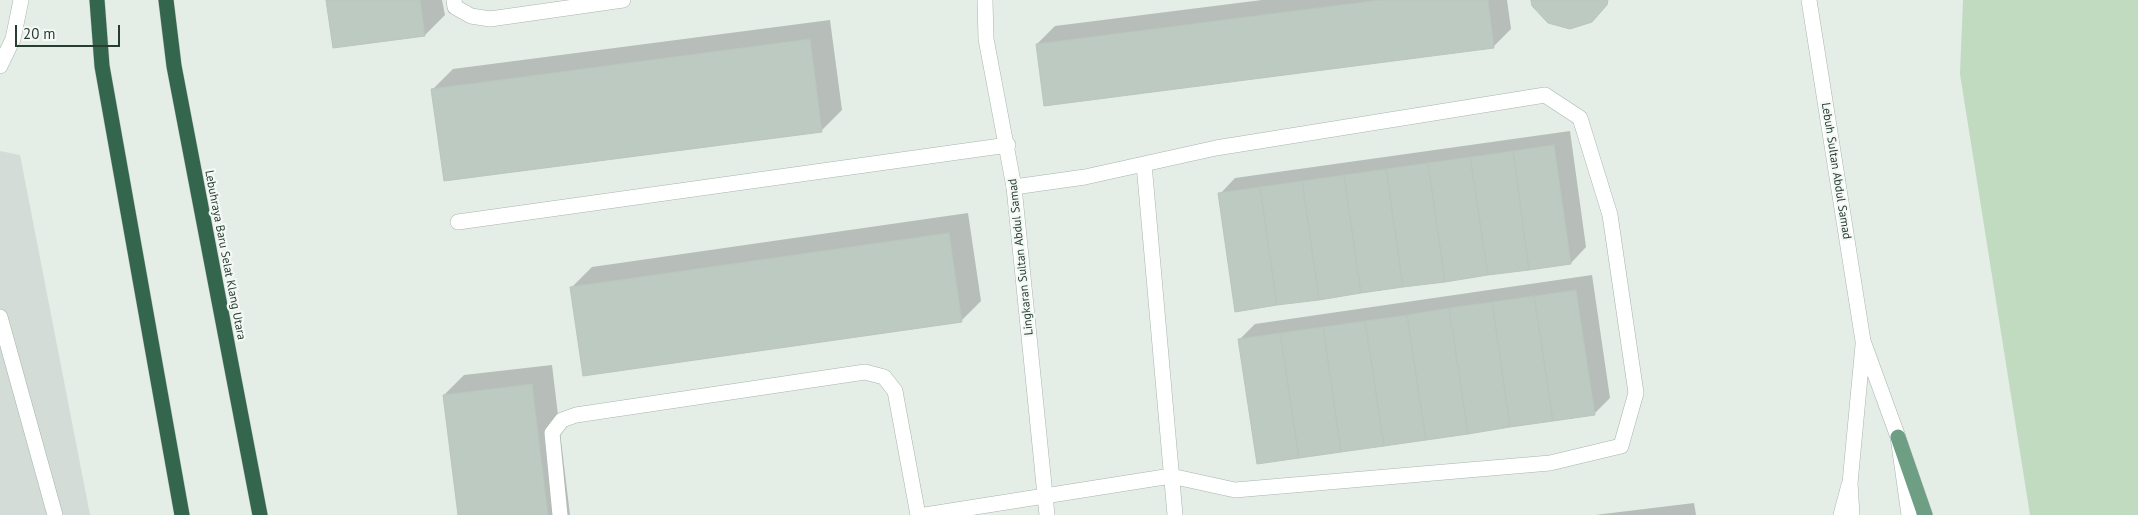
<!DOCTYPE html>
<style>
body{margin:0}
#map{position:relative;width:2138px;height:515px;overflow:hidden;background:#e5ede7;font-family:"PT Sans",sans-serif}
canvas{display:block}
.scale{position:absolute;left:15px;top:25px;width:105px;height:22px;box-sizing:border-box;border:2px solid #263d30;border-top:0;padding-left:6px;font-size:15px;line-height:18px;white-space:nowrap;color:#263d30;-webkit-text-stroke:4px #f5f9f6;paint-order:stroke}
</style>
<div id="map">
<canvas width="2138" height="515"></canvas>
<div class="scale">20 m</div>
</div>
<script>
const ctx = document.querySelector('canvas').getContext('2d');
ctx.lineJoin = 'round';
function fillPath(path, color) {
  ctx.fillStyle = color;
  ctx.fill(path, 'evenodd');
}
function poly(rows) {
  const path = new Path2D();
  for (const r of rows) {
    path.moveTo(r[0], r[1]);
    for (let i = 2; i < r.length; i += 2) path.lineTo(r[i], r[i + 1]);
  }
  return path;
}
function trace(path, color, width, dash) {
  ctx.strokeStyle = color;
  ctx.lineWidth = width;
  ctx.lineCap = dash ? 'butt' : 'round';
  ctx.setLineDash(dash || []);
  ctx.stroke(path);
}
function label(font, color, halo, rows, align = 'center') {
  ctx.font = font + ' "PT Sans",sans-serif';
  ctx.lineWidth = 4.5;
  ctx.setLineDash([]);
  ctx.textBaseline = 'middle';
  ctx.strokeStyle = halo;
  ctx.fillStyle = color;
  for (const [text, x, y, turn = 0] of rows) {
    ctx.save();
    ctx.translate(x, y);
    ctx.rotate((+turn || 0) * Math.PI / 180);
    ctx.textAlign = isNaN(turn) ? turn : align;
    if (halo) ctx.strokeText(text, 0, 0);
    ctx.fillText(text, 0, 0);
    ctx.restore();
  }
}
const built = poly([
 [0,151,20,155,90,515,0,515]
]);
const green = poly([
 [1963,0,2138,0,2138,515,2030,515,1960,74]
]);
const shadow = poly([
 [327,0,442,0,445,15,425,35],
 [1262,0,1507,0,1511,29,1493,47,1037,44,1055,26],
 [830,20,842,110,822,130,433,89,453,69],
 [1570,131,1586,247,1571,263,1220,194,1235,178],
 [968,213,981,301,961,321,572,287,592,267],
 [1592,275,1610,398,1594,414,1239,340,1255,324],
 [552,365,570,515,459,515,444,395,464,375],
 [1694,503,1696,515,1595,515]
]);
const building = poly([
 [326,0,420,0,425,36,333,48,326,0],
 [1380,0,1488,0,1494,48,1044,106,1036,44,1380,0],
 [1531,0,1608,0,1607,5,1592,22,1570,29,1548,23,1532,6,1531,0],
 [810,39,822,132,444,181,431,89,810,39],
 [1554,145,1571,264,1529,270,1513,151,1554,145],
 [1513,151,1529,270,1488,275,1470,157,1513,151],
 [1470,157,1488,275,1445,282,1428,163,1470,157],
 [1428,163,1445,282,1403,287,1386,169,1428,163],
 [1386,169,1403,287,1361,293,1344,175,1386,169],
 [1344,175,1361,293,1319,300,1302,181,1344,175],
 [1302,181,1319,300,1277,305,1260,187,1302,181],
 [1260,187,1277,305,1235,312,1218,193,1260,187],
 [949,233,962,322,583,376,570,287,949,233],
 [1576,290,1595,415,1553,421,1534,296,1576,290],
 [1534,296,1553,421,1510,427,1492,302,1534,296],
 [1492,302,1510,427,1468,434,1449,308,1492,302],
 [1449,308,1468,434,1426,440,1407,315,1449,308],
 [1407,315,1426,440,1384,446,1365,321,1407,315],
 [1365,321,1384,446,1341,452,1323,327,1365,321],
 [1323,327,1341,452,1299,458,1280,333,1323,327],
 [1280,333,1299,458,1257,464,1238,339,1280,333],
 [532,384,548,515,458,515,443,395,532,384]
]);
const service = poly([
 [454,0,455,7,471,16,490,19,623,0],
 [1144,164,1175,515],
 [458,222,1008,145],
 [560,515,552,433,562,420,576,415,865,372,884,377,895,391,918,515],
 [925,515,1171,476,1235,490,1550,463,1621,446,1636,393,1610,215,1580,118,1545,95,1216,148,1085,177,1014,187]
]);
const minor = poly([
 [985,0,986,39,1014,187,1047,515],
 [0,66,13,39,21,0],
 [0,317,55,515],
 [1841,515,1849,485]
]);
const tertiary = poly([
 [1809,0,1863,341,1898,437,1909,515],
 [1852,515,1850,483,1863,345]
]);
const primary = poly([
 [1898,437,1925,515]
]);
const motorway = poly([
 [97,0,102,66,182,515],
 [166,0,174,66,260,515]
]);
const streetNames = [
 ["Lebuh Sultan Abdul Samad",1836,171,81],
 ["Lebuhraya Baru Selat Klang Utara",225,255,79],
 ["Lingkaran Sultan Abdul Samad",1021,257,-96]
];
fillPath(built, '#d3dcd6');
fillPath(green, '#c0dbc0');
fillPath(shadow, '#0003');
fillPath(building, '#bdcac2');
trace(building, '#b8c6bc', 1);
trace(service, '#a8b5ac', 16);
trace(minor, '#a8b5ac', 16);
trace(tertiary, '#a8b5ac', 16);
trace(primary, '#c2c9c5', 16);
trace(motorway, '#c2c9c5', 16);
trace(service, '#fff', 15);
trace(minor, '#fff', 15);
trace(tertiary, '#fff', 15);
trace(primary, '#6e9e84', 15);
trace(motorway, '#34664e', 15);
label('12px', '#263d30', '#f5f9f6', streetNames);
</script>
